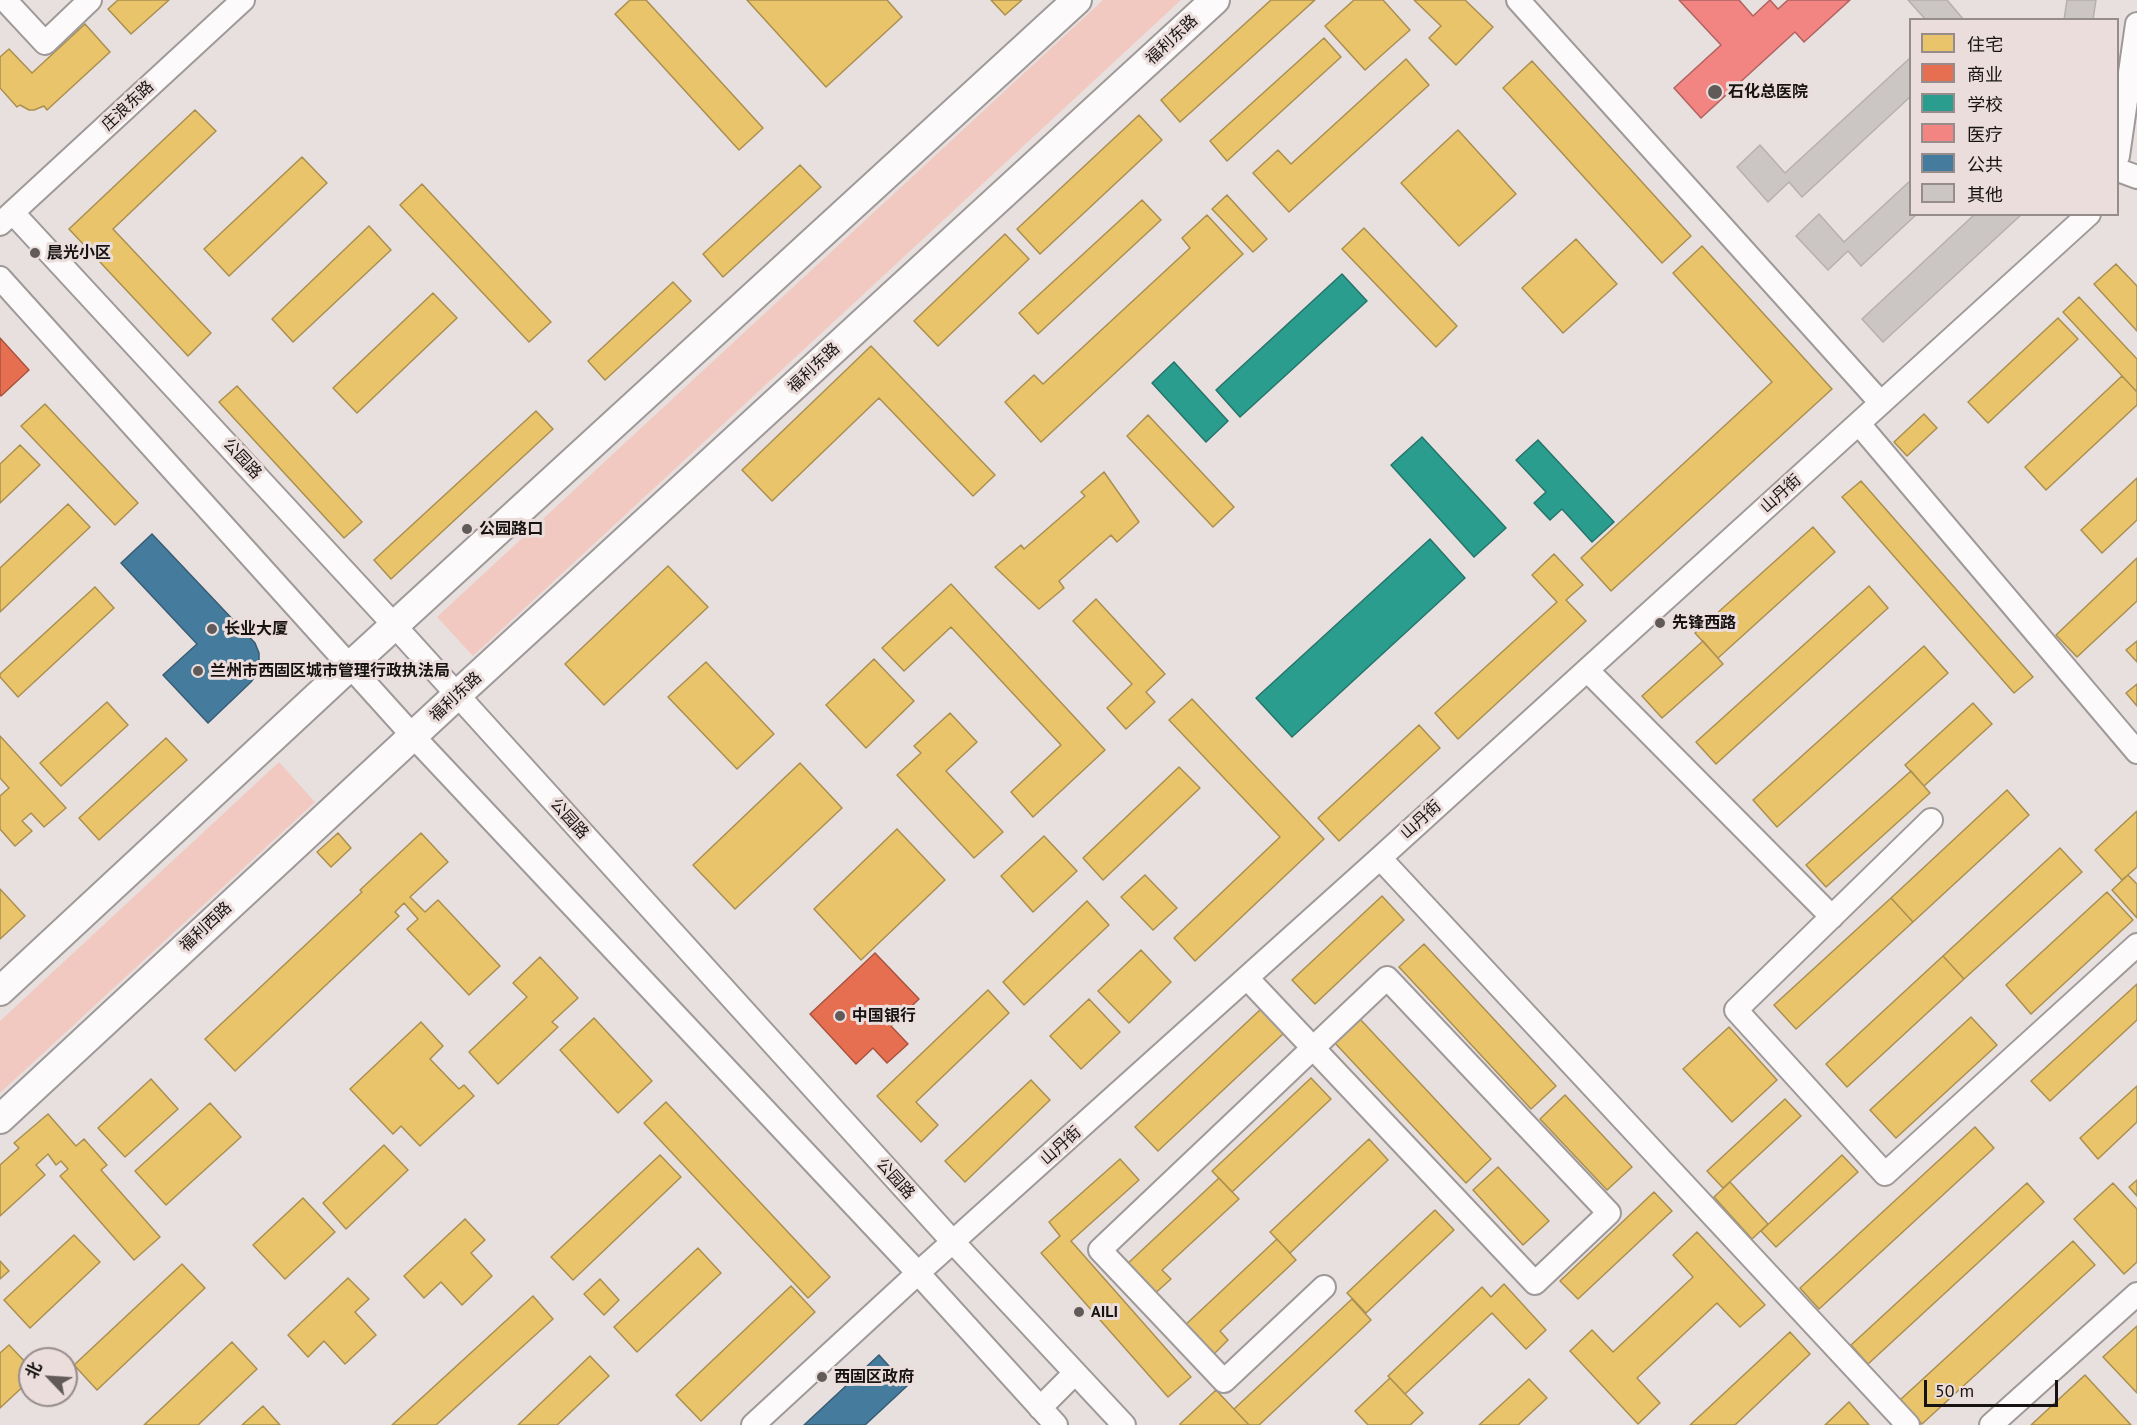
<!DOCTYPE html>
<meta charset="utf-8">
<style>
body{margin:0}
#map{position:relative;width:2137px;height:1425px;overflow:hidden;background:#e8e0de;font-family:"PT Sans","Noto Sans SC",sans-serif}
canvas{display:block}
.legend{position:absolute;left:1909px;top:18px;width:210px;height:198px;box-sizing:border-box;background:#ebdddb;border:2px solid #968c8b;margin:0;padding:8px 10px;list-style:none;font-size:18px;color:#171312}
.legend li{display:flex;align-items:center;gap:12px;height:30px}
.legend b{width:30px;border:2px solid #968c8b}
.north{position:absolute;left:18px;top:1347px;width:60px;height:60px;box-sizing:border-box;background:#ebdddb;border:2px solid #968c8b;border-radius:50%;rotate:295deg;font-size:16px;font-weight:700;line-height:24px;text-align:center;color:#171312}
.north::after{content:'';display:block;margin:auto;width:21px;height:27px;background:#605b59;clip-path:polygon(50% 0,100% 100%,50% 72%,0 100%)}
.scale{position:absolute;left:1924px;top:1380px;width:134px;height:27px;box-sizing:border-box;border:3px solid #171312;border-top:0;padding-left:8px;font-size:18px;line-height:21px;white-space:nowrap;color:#171312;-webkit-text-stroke:4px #ebdddb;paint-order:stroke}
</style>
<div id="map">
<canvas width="2137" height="1425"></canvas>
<ul class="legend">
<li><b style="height:16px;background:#e9c46a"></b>住宅</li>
<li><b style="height:16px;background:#e76f51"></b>商业</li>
<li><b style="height:16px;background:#2a9d8f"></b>学校</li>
<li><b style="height:16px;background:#f28482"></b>医疗</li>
<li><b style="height:16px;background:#457b9d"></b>公共</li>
<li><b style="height:16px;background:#cbc5c4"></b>其他</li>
</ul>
<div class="north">北</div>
<div class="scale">50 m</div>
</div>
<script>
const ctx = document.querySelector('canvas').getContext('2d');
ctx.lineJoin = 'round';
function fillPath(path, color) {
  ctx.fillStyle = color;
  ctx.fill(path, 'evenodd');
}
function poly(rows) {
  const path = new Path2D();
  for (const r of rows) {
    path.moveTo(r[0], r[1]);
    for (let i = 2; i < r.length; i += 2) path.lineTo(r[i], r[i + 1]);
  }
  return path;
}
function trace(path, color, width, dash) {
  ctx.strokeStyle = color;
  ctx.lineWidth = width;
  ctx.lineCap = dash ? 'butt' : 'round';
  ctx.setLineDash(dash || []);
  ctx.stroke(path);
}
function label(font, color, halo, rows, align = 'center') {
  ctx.font = font + ' "PT Sans","Noto Sans SC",sans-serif';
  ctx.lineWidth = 6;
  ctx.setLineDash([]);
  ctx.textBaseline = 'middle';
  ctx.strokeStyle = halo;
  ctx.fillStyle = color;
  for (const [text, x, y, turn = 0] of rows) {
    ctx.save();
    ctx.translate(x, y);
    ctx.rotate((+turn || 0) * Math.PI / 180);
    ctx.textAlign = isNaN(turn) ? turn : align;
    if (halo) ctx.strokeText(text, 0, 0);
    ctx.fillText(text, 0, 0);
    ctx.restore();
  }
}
const green = poly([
 [1103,0,1181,0,473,656,437,617],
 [279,762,315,802,0,1093,0,1021]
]);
const homes = poly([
 [118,0,169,0,131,34,108,9,118,0],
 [630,0,646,0,763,128,739,150,615,14,630,0],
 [747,0,887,0,902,17,826,87,747,0],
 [991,0,1022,0,1005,15,991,0],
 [1271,0,1315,0,1180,122,1161,100,1271,0],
 [1354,0,1383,0,1410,30,1365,70,1325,26,1354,0],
 [1414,0,1465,0,1493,27,1456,65,1429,38,1441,26,1414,0],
 [85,24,110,52,47,110,44,106,34,110,29,110,20,105,17,107,0,88,0,57,9,49,32,73,85,24],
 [1324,38,1341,57,1227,161,1210,141,1324,38],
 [1406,59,1429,85,1289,212,1253,173,1278,150,1291,164,1406,59],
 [1532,61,1691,236,1662,263,1503,88,1532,61],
 [195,110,216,131,113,229,211,333,188,356,69,229,195,110],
 [1139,115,1162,140,1040,254,1017,229,1139,115],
 [1458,130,1516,194,1459,246,1401,183,1458,130],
 [302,157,327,183,229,276,204,249,302,157],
 [800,165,821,187,723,277,703,254,800,165],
 [422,184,551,322,529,342,400,205,422,184],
 [1227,195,1267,239,1253,252,1212,209,1227,195],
 [1142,200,1161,220,1038,334,1019,313,1142,200],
 [1207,215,1243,254,1041,442,1005,402,1034,375,1043,384,1190,248,1182,238,1207,215],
 [369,226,391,250,293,342,272,319,369,226],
 [1364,228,1457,326,1436,347,1342,249,1364,228],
 [1005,234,1029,259,938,346,914,321,1005,234],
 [1576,239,1617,284,1563,333,1522,288,1576,239],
 [1702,246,1832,389,1611,591,1581,558,1772,382,1673,273,1702,246],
 [2116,264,2137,286,2137,331,2094,284,2116,264],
 [673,282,691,301,605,380,588,361,673,282],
 [433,293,457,318,357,413,333,388,433,293],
 [2079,297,2137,359,2137,392,2063,312,2079,297],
 [2058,318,2078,339,1988,423,1968,402,2058,318],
 [871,346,995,475,973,496,879,398,772,501,742,470,871,346],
 [2122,376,2137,392,2137,405,2046,490,2025,467,2122,376],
 [237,386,362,522,344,538,219,402,237,386],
 [45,404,138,503,115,525,21,426,45,404],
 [536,411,553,429,391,579,374,560,536,411],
 [1924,414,1937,428,1907,456,1894,442,1924,414],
 [1148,415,1234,507,1213,527,1127,436,1148,415],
 [20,445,40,465,0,503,0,464,20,445],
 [1104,472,1139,522,1117,542,1111,535,1059,581,1064,588,1039,609,995,567,1021,545,1024,549,1085,496,1081,492,1104,472],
 [2137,478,2137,520,2102,553,2081,530,2137,478],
 [1861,481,2033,677,2014,693,1842,497,1861,481],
 [68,504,90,527,0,612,0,568,68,504],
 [1813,527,1835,552,1718,658,1695,633,1813,527],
 [1554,554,1583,585,1566,600,1586,621,1458,739,1435,713,1557,602,1532,575,1554,554],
 [2137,558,2137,601,2077,657,2056,635,2137,558],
 [668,566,708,607,604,705,565,664,668,566],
 [951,584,1105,750,1033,817,1011,792,1061,745,951,627,904,671,882,648,951,584],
 [1869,586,1888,608,1716,764,1696,742,1869,586],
 [95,587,114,608,18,697,0,677,0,674,95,587],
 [1096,599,1165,674,1146,692,1155,702,1126,729,1107,708,1132,684,1073,621,1096,599],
 [1703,641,1723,664,1662,718,1642,696,1703,641],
 [2137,641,2137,662,2126,650,2137,641],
 [1924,646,1948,673,1777,827,1753,800,1924,646],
 [874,659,914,701,866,748,826,705,874,659],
 [706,662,774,734,737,769,668,697,706,662],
 [2137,684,2137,706,2126,693,2137,684],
 [1192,699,1324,839,1195,961,1174,938,1280,837,1169,720,1192,699],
 [107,702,128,725,61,786,40,763,107,702],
 [1973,703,1992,724,1924,786,1905,765,1973,703],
 [950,713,977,742,946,771,1003,832,974,858,897,775,921,753,914,746,950,713],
 [1419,725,1440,748,1339,841,1318,818,1419,725],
 [0,736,66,808,44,827,31,813,22,821,32,831,15,846,0,829,0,796,9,788,0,778,0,736],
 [166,738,187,760,99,840,79,818,166,738],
 [800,763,842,808,735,909,693,865,800,763],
 [1179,767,1200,788,1103,880,1083,858,1179,767],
 [1911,771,1930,793,1826,887,1806,865,1911,771],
 [2007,790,2029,815,1913,922,1891,898,2007,790],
 [2137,811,2137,867,2122,880,2095,850,2137,811],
 [897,829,945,880,861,960,814,909,897,829],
 [338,833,351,848,331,867,317,852,338,833],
 [421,833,448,862,410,897,425,912,438,900,500,966,469,995,407,929,418,919,404,903,395,912,399,916,235,1071,205,1039,362,892,360,890,421,833],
 [1044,836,1077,871,1033,912,1001,876,1044,836],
 [2060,848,2082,872,1964,979,1943,956,2060,848],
 [1145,875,1177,908,1153,930,1121,897,1145,875],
 [2128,875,2137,884,2137,918,2112,890,2128,875],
 [0,889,25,916,0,939,0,889],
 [2107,892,2133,920,2031,1014,2006,985,2107,892],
 [1382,896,1404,920,1315,1004,1292,980,1382,896],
 [1891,898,1913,922,1796,1029,1774,1005,1891,898],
 [1087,901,1109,925,1024,1005,1003,982,1087,901],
 [1424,944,1556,1086,1531,1109,1399,967,1424,944],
 [1141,950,1171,982,1129,1023,1098,991,1141,950],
 [1943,956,1964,979,1847,1087,1826,1064,1943,956],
 [540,957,578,998,552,1022,558,1027,498,1084,469,1052,527,997,513,983,540,957],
 [2137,984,2137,1020,2050,1101,2031,1081,2137,984],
 [988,990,1009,1013,916,1102,938,1125,921,1142,877,1096,988,990],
 [1089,999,1120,1032,1081,1069,1050,1036,1089,999],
 [1261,1009,1284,1033,1158,1151,1135,1127,1261,1009],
 [1971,1017,1997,1045,1896,1138,1870,1110,1971,1017],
 [594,1018,652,1081,618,1113,560,1050,594,1018],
 [1359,1018,1491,1159,1466,1183,1334,1042,1359,1018],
 [421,1022,443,1046,430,1059,459,1089,464,1085,474,1096,420,1146,401,1126,393,1134,350,1089,421,1022],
 [1729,1027,1777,1080,1732,1122,1683,1069,1729,1027],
 [1311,1078,1331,1099,1232,1192,1212,1171,1311,1078],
 [151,1079,178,1109,125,1157,98,1128,151,1079],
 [1031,1080,1050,1100,965,1182,945,1161,1031,1080],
 [2137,1086,2137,1122,2098,1159,2080,1138,2137,1086],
 [1565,1095,1632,1167,1607,1190,1540,1119,1565,1095],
 [1785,1099,1801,1116,1723,1188,1707,1171,1785,1099],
 [666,1102,830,1277,808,1298,644,1123,666,1102],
 [210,1103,241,1137,166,1205,135,1171,210,1103],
 [48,1114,76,1146,84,1139,107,1165,101,1170,160,1237,134,1260,60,1176,68,1169,61,1161,56,1165,48,1154,36,1165,45,1175,0,1216,0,1165,19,1148,14,1143,48,1114],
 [1975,1127,1994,1148,1819,1309,1800,1288,1975,1127],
 [1369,1139,1388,1160,1290,1253,1270,1232,1369,1139],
 [384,1145,408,1170,346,1229,323,1203,384,1145],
 [660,1155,681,1177,573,1280,551,1257,660,1155],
 [1842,1155,1858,1172,1776,1247,1761,1231,1842,1155],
 [1120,1159,1139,1180,1071,1241,1191,1377,1168,1397,1041,1253,1060,1236,1049,1222,1120,1159],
 [1498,1167,1549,1221,1523,1245,1473,1190,1498,1167],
 [1219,1178,1239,1199,1162,1270,1171,1279,1152,1296,1124,1267,1219,1178],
 [2137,1180,2137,1196,2129,1187,2137,1180],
 [1730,1182,1768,1224,1752,1239,1714,1197,1730,1182],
 [2027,1183,2044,1202,1868,1364,1851,1345,2027,1183],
 [2113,1183,2137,1209,2137,1262,2124,1274,2074,1219,2113,1183],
 [1654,1192,1672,1211,1578,1299,1560,1281,1654,1192],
 [303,1198,335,1232,285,1279,253,1245,303,1198],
 [1435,1210,1454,1230,1366,1313,1347,1293,1435,1210],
 [465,1219,485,1240,471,1253,492,1276,462,1305,441,1282,424,1298,404,1276,465,1219],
 [1697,1232,1765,1305,1740,1327,1717,1303,1637,1378,1660,1403,1638,1424,1570,1351,1592,1330,1613,1352,1693,1277,1673,1255,1697,1232],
 [74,1235,100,1262,30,1328,4,1300,74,1235],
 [1277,1239,1296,1260,1220,1331,1228,1340,1210,1358,1182,1328,1277,1239],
 [2073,1241,2095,1265,1922,1424,1900,1400,2073,1241],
 [698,1248,721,1273,637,1352,614,1327,698,1248],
 [0,1261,9,1271,0,1279,0,1261],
 [182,1264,205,1288,97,1390,74,1365,182,1264],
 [348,1278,369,1299,355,1312,376,1335,345,1364,324,1341,308,1357,288,1335,348,1278],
 [600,1279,619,1300,604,1315,584,1294,600,1279],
 [1504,1284,1546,1330,1526,1349,1492,1313,1405,1394,1388,1376,1482,1287,1491,1297,1504,1284],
 [791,1286,815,1312,701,1421,676,1395,791,1286],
 [533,1296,553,1319,436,1425,392,1425,533,1296],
 [1352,1299,1371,1320,1259,1425,1249,1425,1234,1409,1352,1299],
 [2137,1326,2137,1393,2103,1357,2137,1326],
 [1790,1332,1810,1354,1735,1425,1690,1425,1790,1332],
 [232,1342,257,1369,198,1425,144,1425,232,1342],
 [9,1345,30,1367,30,1380,0,1408,0,1353,9,1345],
 [590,1356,609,1376,557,1425,518,1425,590,1356],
 [2085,1375,2131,1425,2031,1425,2085,1375],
 [1390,1378,1423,1413,1410,1425,1368,1425,1355,1411,1390,1378],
 [1529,1379,1547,1398,1518,1425,1479,1425,1529,1379],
 [1216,1390,1249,1425,1180,1425,1180,1424,1216,1390],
 [1849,1402,1869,1425,1825,1425,1849,1402],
 [263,1406,280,1425,242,1425,263,1406]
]);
const shops = poly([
 [0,338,29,370,1,396,0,394,0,338],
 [875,953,919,999,891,1026,908,1044,887,1063,873,1048,856,1064,810,1014,875,953]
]);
const schools = poly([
 [1342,274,1367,301,1240,417,1216,390,1342,274],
 [1174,362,1228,421,1206,442,1152,383,1174,362],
 [1422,437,1506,528,1474,557,1391,465,1422,437],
 [1538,440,1614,522,1592,542,1562,509,1550,520,1534,503,1546,492,1516,460,1538,440],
 [1430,539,1465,578,1292,737,1256,698,1430,539]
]);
const health = poly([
 [1679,0,1739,0,1753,16,1770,0,1778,9,1788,0,1850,0,1804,42,1795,32,1701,118,1674,88,1721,45,1679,0]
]);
const public = poly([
 [152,534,255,643,259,653,259,663,257,673,251,682,208,723,163,675,197,644,121,563,152,534],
 [879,1355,907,1386,865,1425,804,1425,879,1355]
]);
const building = poly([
 [1908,0,1947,0,1964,20,1926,20,1908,0],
 [2067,0,2096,0,2093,20,2064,20,2067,0],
 [1910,58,1910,97,1802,197,1789,182,1768,202,1737,167,1760,145,1785,173,1910,58],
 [1910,181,1910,214,1917,214,1861,266,1848,251,1828,270,1796,236,1819,214,1844,242,1910,181],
 [1975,214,2022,214,1883,342,1862,319,1975,214]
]);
const minor = poly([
 [5,0,45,43,90,0],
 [1518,0,1881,403],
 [2118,156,2137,24],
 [2118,170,2137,177],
 [13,213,395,626,954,1243,1124,1425],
 [0,224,243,0],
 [0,278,413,736,918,1273,1056,1425],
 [1859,424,2137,752],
 [1587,670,1832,917],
 [1931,820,1736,1010,1885,1174,2137,945],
 [1380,858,1908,1425],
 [1247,978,1313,1048,1535,1283,1609,1213,1387,978,1313,1048,1100,1250,1224,1381,1324,1287],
 [1040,1408,1075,1373],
 [753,1425,918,1273,1380,858,2089,214],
 [1991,1425,2137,1294]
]);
const major = poly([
 [0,991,350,666,1077,0],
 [0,1119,457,695,1215,0]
]);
const markers = [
 [1715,92,8,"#605b59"],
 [35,253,6,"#605b59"],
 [467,529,6,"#605b59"],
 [1660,623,6,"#605b59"],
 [212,629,6,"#605b59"],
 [198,671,6,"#605b59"],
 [840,1016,6,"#605b59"],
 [1079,1312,6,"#605b59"],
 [822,1377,6,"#605b59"]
];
const streetNames = [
 ["福利东路",1172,40,-43],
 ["庄浪东路",128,106,-43],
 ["福利东路",814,368,-43],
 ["公园路",242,459,47],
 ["山丹街",1781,494,-42],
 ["福利东路",456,697,-43],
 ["公园路",569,819,48],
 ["山丹街",1421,820,-42],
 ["福利西路",206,927,-43],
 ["山丹街",1061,1146,-42],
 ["公园路",895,1179,48]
];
const poiNames = [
 ["石化总医院",1728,92],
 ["晨光小区",47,253],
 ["公园路口",479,529],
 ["先锋西路",1672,623],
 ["长业大厦",224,629],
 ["兰州市西固区城市管理行政执法局",210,671],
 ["中国银行",852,1016],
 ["AILI",1091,1312],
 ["西固区政府",834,1377]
];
fillPath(green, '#f2c9c1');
fillPath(homes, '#e9c46a');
trace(homes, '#aa8f50', 1.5);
fillPath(shops, '#e76f51');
trace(shops, '#a9533e', 1.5);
fillPath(schools, '#2a9d8f');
trace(schools, '#24746a', 1.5);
fillPath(health, '#f28482');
trace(health, '#b06260', 1.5);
fillPath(public, '#457b9d');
trace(public, '#375c73', 1.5);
fillPath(building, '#cbc5c4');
trace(building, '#b5afae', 1.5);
trace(minor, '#9f9a99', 26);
trace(major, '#9f9a99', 32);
trace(minor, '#fcfafa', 22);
trace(major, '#fcfafa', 28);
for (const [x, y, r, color] of markers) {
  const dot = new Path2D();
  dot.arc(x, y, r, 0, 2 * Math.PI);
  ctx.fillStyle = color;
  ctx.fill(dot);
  trace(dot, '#ebdddb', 2);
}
label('16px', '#171312', '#ebdddb', streetNames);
label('bold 16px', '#171312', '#ebdddb', poiNames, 'left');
</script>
